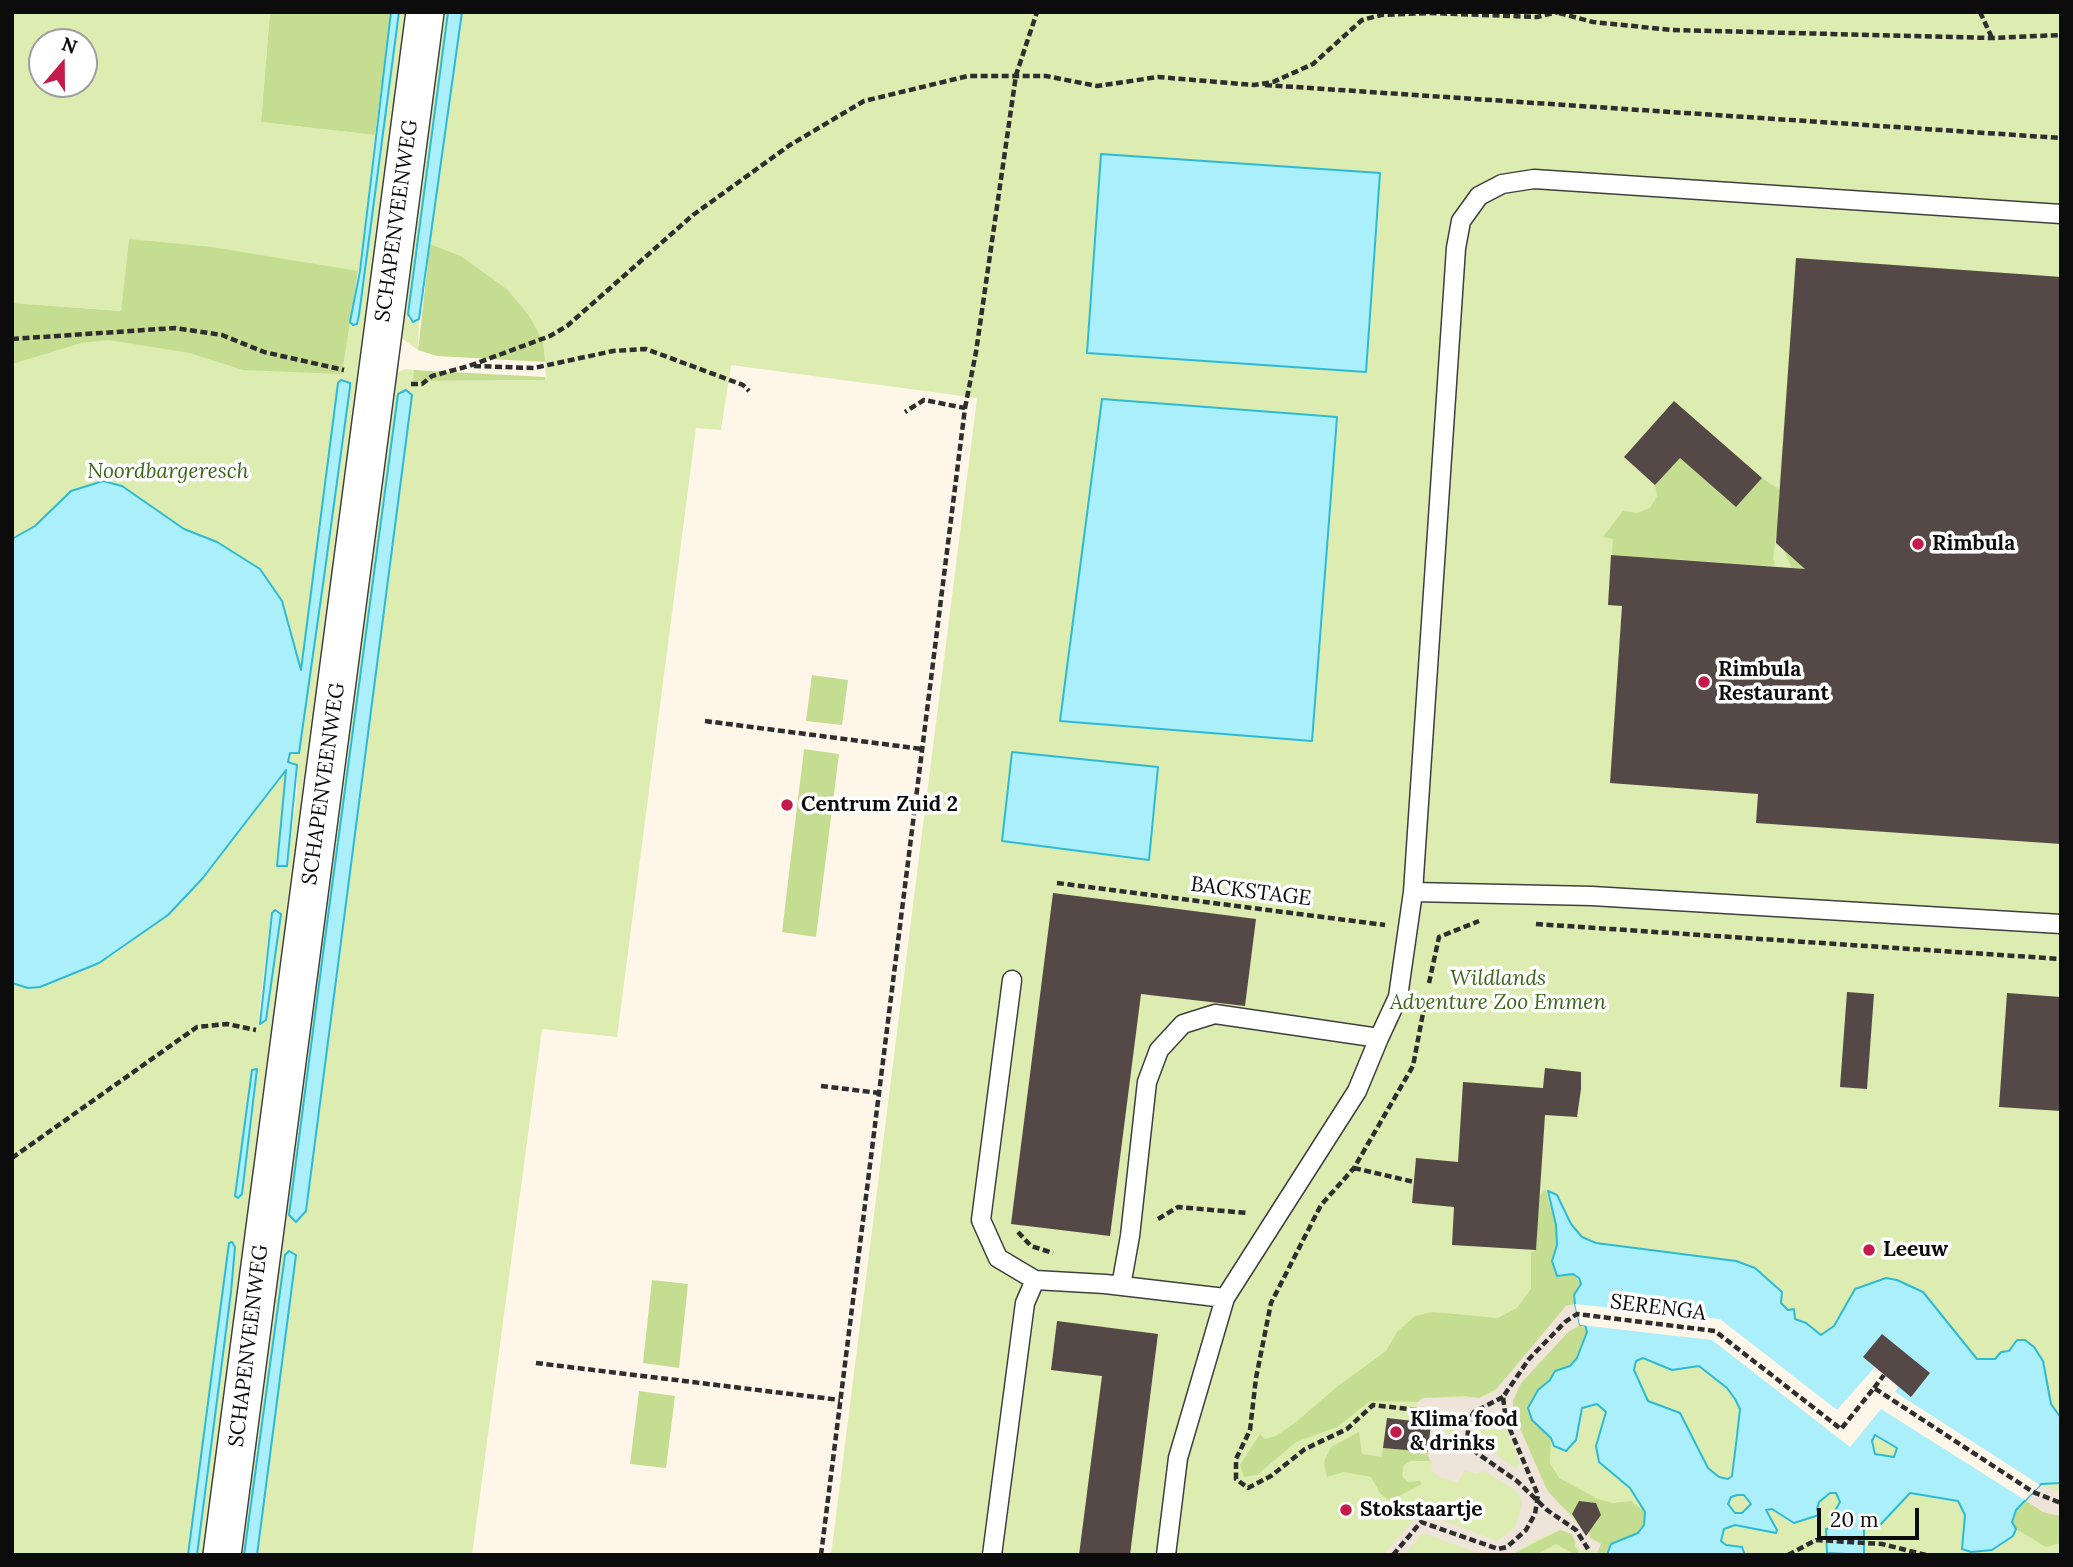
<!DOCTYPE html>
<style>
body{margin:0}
#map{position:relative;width:2073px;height:1567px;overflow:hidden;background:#fff6ea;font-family:Lora,serif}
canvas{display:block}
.frame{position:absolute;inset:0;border:14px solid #0c0c0c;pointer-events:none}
.north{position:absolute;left:28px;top:28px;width:70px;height:70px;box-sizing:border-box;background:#fff;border:2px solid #9e9e9e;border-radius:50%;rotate:20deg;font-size:19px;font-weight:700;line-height:28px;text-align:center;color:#0c0c0c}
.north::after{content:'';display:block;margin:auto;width:24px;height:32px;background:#c41b4a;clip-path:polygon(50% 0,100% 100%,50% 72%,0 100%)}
.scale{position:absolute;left:1817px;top:1508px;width:102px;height:32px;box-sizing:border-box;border:4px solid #0c0c0c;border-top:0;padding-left:9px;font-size:21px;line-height:24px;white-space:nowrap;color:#0c0c0c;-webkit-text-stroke:5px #fff;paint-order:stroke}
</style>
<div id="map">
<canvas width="2073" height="1567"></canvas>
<div class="frame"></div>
<div class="north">N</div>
<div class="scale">20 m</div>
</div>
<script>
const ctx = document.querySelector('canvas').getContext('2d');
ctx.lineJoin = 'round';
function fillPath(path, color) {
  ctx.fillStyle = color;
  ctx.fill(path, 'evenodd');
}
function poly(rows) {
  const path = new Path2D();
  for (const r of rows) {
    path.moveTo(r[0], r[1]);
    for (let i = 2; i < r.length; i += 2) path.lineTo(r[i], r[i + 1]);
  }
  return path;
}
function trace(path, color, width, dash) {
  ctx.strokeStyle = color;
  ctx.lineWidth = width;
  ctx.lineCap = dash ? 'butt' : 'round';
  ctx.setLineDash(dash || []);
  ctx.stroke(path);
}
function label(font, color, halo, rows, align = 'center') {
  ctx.font = font + ' Lora,serif';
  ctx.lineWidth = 7;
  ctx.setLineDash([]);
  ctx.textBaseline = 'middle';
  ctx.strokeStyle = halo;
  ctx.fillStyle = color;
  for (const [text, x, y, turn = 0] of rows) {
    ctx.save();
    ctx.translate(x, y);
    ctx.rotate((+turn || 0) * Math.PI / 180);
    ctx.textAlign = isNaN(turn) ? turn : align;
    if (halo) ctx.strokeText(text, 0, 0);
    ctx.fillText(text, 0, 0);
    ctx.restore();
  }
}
const green = poly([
 [12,12,270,12,261,122,375,135,360,272,129,240,121,311,12,303],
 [42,42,84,42,84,84,42,84],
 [399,12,415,12,213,1555,197,1555,231,1292,235,1247,229,1243,188,1555,12,1555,12,983,28,988,51,984,117,953,185,898,262,800,12,973,12,316,342,374,350,322,356,324,359,315],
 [340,381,350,387,298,754,301,672],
 [291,761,297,765,297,792,287,865,277,866,287,770],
 [275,910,280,911,258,1022,271,913],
 [432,12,448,12,408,314,408,319,416,322,419,319,418,350,401,338,392,316],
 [462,12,2061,12,2061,1555,831,1555,977,398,731,365,721,430,696,428,617,1037,542,1029,472,1555,257,1555,296,1255,285,1255,244,1555,230,1555,392,375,405,369,414,370,414,381,546,380,545,362,528,314,507,289,461,256,430,244],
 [400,392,306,1211,289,1215,398,395]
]);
const forest = poly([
 [270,12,391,12,375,135,261,122],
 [129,239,212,247,358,271,342,374,243,370,190,353,108,340,81,343,12,364,12,303,121,311],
 [430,244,461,256,507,289,528,314,543,341,545,362,437,356,418,350],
 [1796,258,2061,277,2061,332,1812,563,1799,584,1776,533,1773,559,1774,560,1776,578,1773,585,1774,563,1773,566,1612,555,1613,539,1603,537,1623,511,1637,513,1650,508,1657,496,1655,485,1680,458,1736,507,1762,478,1779,489],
 [414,370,545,377,546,380,413,381],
 [812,675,848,680,842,725,806,721],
 [804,749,839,754,816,937,782,932],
 [1545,1189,1556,1225,1557,1245,1552,1261,1557,1275,1573,1274,1581,1284,1574,1295,1575,1304,1566,1306,1498,1388,1479,1398,1466,1396,1423,1398,1418,1402,1370,1401,1337,1427,1296,1442,1257,1475,1244,1477,1240,1465,1260,1434,1265,1439,1276,1436,1296,1422,1338,1386,1386,1351,1397,1332,1415,1316,1433,1312,1498,1318,1517,1308,1531,1289,1531,1252,1535,1251,1540,1196],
 [652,1280,688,1284,679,1368,643,1363],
 [1580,1325,1585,1325,1587,1332,1577,1358,1570,1366,1555,1371,1550,1380,1537,1390,1528,1408,1551,1438,1550,1463,1559,1478,1598,1499,1612,1503,1631,1501,1645,1512,1644,1525,1638,1533,1611,1544,1607,1555,1597,1552,1601,1544,1590,1538,1587,1528,1595,1525,1599,1518,1598,1507,1592,1502,1580,1502,1573,1516,1554,1499,1547,1490,1513,1413,1513,1400,1521,1383,1568,1332],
 [639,1391,675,1396,666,1468,630,1464],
 [1359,1432,1362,1454,1382,1457,1383,1448,1428,1452,1430,1461,1410,1461,1404,1465,1402,1476,1408,1482,1420,1481,1422,1484,1389,1501,1380,1493,1371,1477,1344,1472,1327,1477,1324,1462,1331,1447],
 [2025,1500,2043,1512,2061,1516,2061,1543,2046,1547,2016,1529,2012,1522,2016,1509],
 [1560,1530,1568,1531,1574,1536,1575,1547,1579,1551,1576,1555,1556,1544,1535,1555,1511,1555]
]);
const plaza = poly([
 [1575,1304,1580,1325,1568,1332,1521,1383,1513,1400,1513,1413,1547,1490,1579,1526,1587,1528,1590,1538,1601,1544,1597,1552,1588,1549,1579,1551,1572,1534,1560,1530,1537,1539,1511,1555,1483,1555,1423,1533,1404,1555,1383,1555,1420,1512,1497,1541,1515,1527,1522,1504,1520,1496,1512,1488,1484,1471,1475,1474,1465,1470,1457,1483,1440,1477,1431,1470,1432,1462,1428,1456,1431,1423,1416,1421,1418,1402,1423,1398,1479,1398,1493,1393,1566,1306],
 [1492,1413,1501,1418,1517,1454,1519,1464,1516,1469,1485,1446,1479,1437,1482,1417],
 [1447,1420,1458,1424,1456,1435,1446,1434,1444,1428],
 [2040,1485,2061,1492,2061,1516,2043,1512,2025,1500]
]);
const water = poly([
 [391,12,399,12,359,315,357,324,353,325,350,322,360,271,391,12],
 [448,12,462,12,419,319,413,322,408,314,448,12],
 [1101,154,1380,173,1366,372,1087,353,1101,154],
 [341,380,350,383,350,387,324,577,299,753,290,753,288,762,297,765,287,866,277,866,286,770,202,879,168,915,99,963,40,987,28,988,12,983,12,539,35,526,71,491,103,481,122,486,184,529,217,542,260,569,282,601,301,670,338,383,341,380],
 [406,390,412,395,306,1211,296,1222,289,1215,324,946,398,394,406,390],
 [1102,399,1337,417,1312,741,1060,721,1102,399],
 [1012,752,1158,767,1149,860,1002,841,1012,752],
 [275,910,281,914,266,1020,260,1024,272,913,275,910],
 [257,1069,242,1194,238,1198,235,1196,252,1070,257,1069],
 [1548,1191,1557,1195,1571,1224,1582,1237,1596,1243,1736,1261,1755,1268,1782,1292,1781,1303,1788,1310,1794,1309,1795,1319,1806,1323,1821,1335,1834,1326,1855,1289,1886,1278,1897,1280,1923,1292,1977,1359,1995,1359,2001,1352,2009,1351,2017,1340,2025,1340,2034,1347,2043,1361,2051,1404,2061,1418,2061,1483,2041,1484,2016,1510,2012,1522,2016,1529,2013,1536,1992,1550,1971,1552,1962,1549,1965,1515,1958,1501,1910,1493,1880,1525,1864,1528,1864,1555,1827,1553,1826,1529,1838,1528,1832,1516,1840,1502,1836,1493,1830,1493,1819,1502,1817,1509,1819,1515,1794,1523,1772,1509,1766,1510,1777,1530,1776,1533,1735,1525,1724,1529,1721,1541,1726,1545,1742,1547,1745,1555,1607,1555,1611,1544,1638,1533,1644,1525,1645,1512,1630,1488,1599,1462,1596,1446,1606,1412,1597,1404,1582,1408,1576,1440,1566,1451,1554,1446,1551,1438,1532,1420,1528,1408,1538,1390,1550,1380,1555,1371,1570,1366,1577,1358,1587,1332,1585,1325,1580,1325,1575,1304,1574,1295,1581,1284,1579,1278,1573,1274,1557,1276,1552,1261,1557,1245,1556,1225,1548,1191],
 [1643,1358,1672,1370,1699,1366,1727,1388,1735,1399,1740,1409,1737,1436,1732,1476,1728,1479,1719,1477,1708,1468,1680,1413,1648,1401,1634,1370,1636,1361,1643,1358],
 [1875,1435,1897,1448,1894,1457,1875,1454,1872,1441,1875,1435],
 [1737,1495,1744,1495,1751,1504,1742,1513,1735,1513,1728,1504,1731,1497,1737,1495],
 [232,1242,235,1247,231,1292,197,1555,188,1555,229,1243,232,1242],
 [289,1251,296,1255,257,1555,244,1555,285,1255,289,1251]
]);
const pier = poly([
 [1575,1304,1720,1319,1837,1410,1875,1367,1899,1387,1895,1392,2040,1485,2025,1500,1881,1409,1850,1447,1712,1340,1580,1325]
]);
const building = poly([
 [1796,258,2061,277,2061,844,1756,823,1758,794,1610,783,1622,606,1608,605,1611,555,1805,569,1776,543],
 [1674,401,1762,478,1736,507,1680,458,1655,485,1624,457],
 [1053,893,1256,919,1245,1006,1141,994,1110,1236,1011,1224],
 [1847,992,1874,994,1867,1089,1840,1087],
 [2007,993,2061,997,2061,1111,1999,1107],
 [1545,1068,1581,1072,1581,1089,1577,1117,1545,1115,1536,1250,1452,1245,1454,1207,1412,1203,1416,1158,1458,1162,1463,1082,1543,1088],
 [1057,1321,1158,1334,1130,1555,1079,1555,1102,1376,1051,1370],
 [1882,1334,1930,1373,1911,1397,1863,1357],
 [1387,1418,1431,1423,1428,1452,1383,1448],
 [1579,1501,1596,1503,1601,1515,1586,1536,1572,1514]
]);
const path = poly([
 [1980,12,1992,38],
 [1559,13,1593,22,1672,30,1992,38,2061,35],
 [1265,85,2061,138],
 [12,339,175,328,222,335,264,352,344,370],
 [474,366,534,368,613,351,646,349,743,385,749,391],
 [411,384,422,384,432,376,469,366,550,336,567,326,693,215,790,145,864,101,968,76,1046,76,1097,86,1158,77,1254,85,1273,82,1313,64,1362,20,1381,15,1430,13,1537,17,1558,12],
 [965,408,976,352,1016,75,1037,12],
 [705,721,922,749],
 [1057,883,1385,925],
 [1536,924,2061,959],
 [1429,983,1439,937,1479,921],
 [821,1086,879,1093],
 [12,1158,197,1027,227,1024,256,1030],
 [1354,1168,1414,1182],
 [1158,1219,1178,1207,1247,1213],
 [1018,1232,1031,1246,1053,1253],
 [536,1363,840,1400],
 [1874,1388,1884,1375],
 [1503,1397,1474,1412,1469,1420,1467,1442,1474,1451,1517,1481,1547,1510,1576,1530,1588,1549],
 [1417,1410,1373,1405,1347,1429,1305,1449,1271,1476,1248,1488,1236,1479,1236,1459,1250,1430,1256,1378,1271,1303,1321,1205,1354,1168,1413,1066,1424,1008],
 [821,1555,965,408,924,400,905,412],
 [1393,1555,1421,1522,1498,1549,1507,1547,1526,1530,1535,1514,1538,1495,1506,1420,1503,1397,1529,1359,1565,1322,1577,1314,1715,1331,1841,1429,1874,1388,2033,1492,2061,1503],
 [1788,1555,1816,1540,1882,1544,1926,1555]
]);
const service = poly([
 [1413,892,1456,248,1461,221,1479,196,1502,184,1534,179,2061,214],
 [1012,980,981,1220,998,1258,1035,1280],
 [1121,1286,1130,1236,1147,1082,1159,1050,1183,1024,1215,1014,1379,1038,1398,997,1413,892,1592,896,2061,924],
 [992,1555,1025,1303,1035,1280,1105,1284,1225,1298,1357,1091,1379,1038],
 [1166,1555,1178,1458,1225,1298]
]);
const minor = poly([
 [222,1555,425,12]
]);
const markers = [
 [1918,544,7,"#c41b4a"],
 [1704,682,7,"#c41b4a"],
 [787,805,7,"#c41b4a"],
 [1869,1250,7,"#c41b4a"],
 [1396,1432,7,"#c41b4a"],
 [1346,1510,7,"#c41b4a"]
];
const streetNames = [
 ["SCHAPENVEENWEG",397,221,-82],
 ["SCHAPENVEENWEG",324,784,-82],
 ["BACKSTAGE",1251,892,7],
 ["SERENGA",1658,1308,7],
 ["SCHAPENVEENWEG",249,1346,-83]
];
const parkNames = [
 ["Noordbargeresch",168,472],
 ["Wildlands",1498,979],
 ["Adventure Zoo Emmen",1498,1003]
];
const poiNames = [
 ["Rimbula",1932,544],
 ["Rimbula",1718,670],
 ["Restaurant",1718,694],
 ["Centrum Zuid 2",801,805],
 ["Leeuw",1883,1250],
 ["Klima food",1410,1420],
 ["& drinks",1410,1444],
 ["Stokstaartje",1360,1510]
];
fillPath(green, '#ddecb1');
fillPath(forest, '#c5dd90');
fillPath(plaza, '#efe4d9');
fillPath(water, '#abeffa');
trace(water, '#2dbad6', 2);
fillPath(pier, '#fff6ea');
fillPath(building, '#554947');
trace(service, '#3f3f3f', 21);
trace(minor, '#3f3f3f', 40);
trace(path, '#2e2e2e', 4.5, [7, 3.5]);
trace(service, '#fff', 18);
trace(minor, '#fff', 37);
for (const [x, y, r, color] of markers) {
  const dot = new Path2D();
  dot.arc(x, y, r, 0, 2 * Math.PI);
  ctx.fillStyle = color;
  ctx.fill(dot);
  trace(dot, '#fff', 2.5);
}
label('21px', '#0c0c0c', '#fff', streetNames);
label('italic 21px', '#3b6718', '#fff', parkNames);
label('bold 21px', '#0c0c0c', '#fff', poiNames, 'left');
</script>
